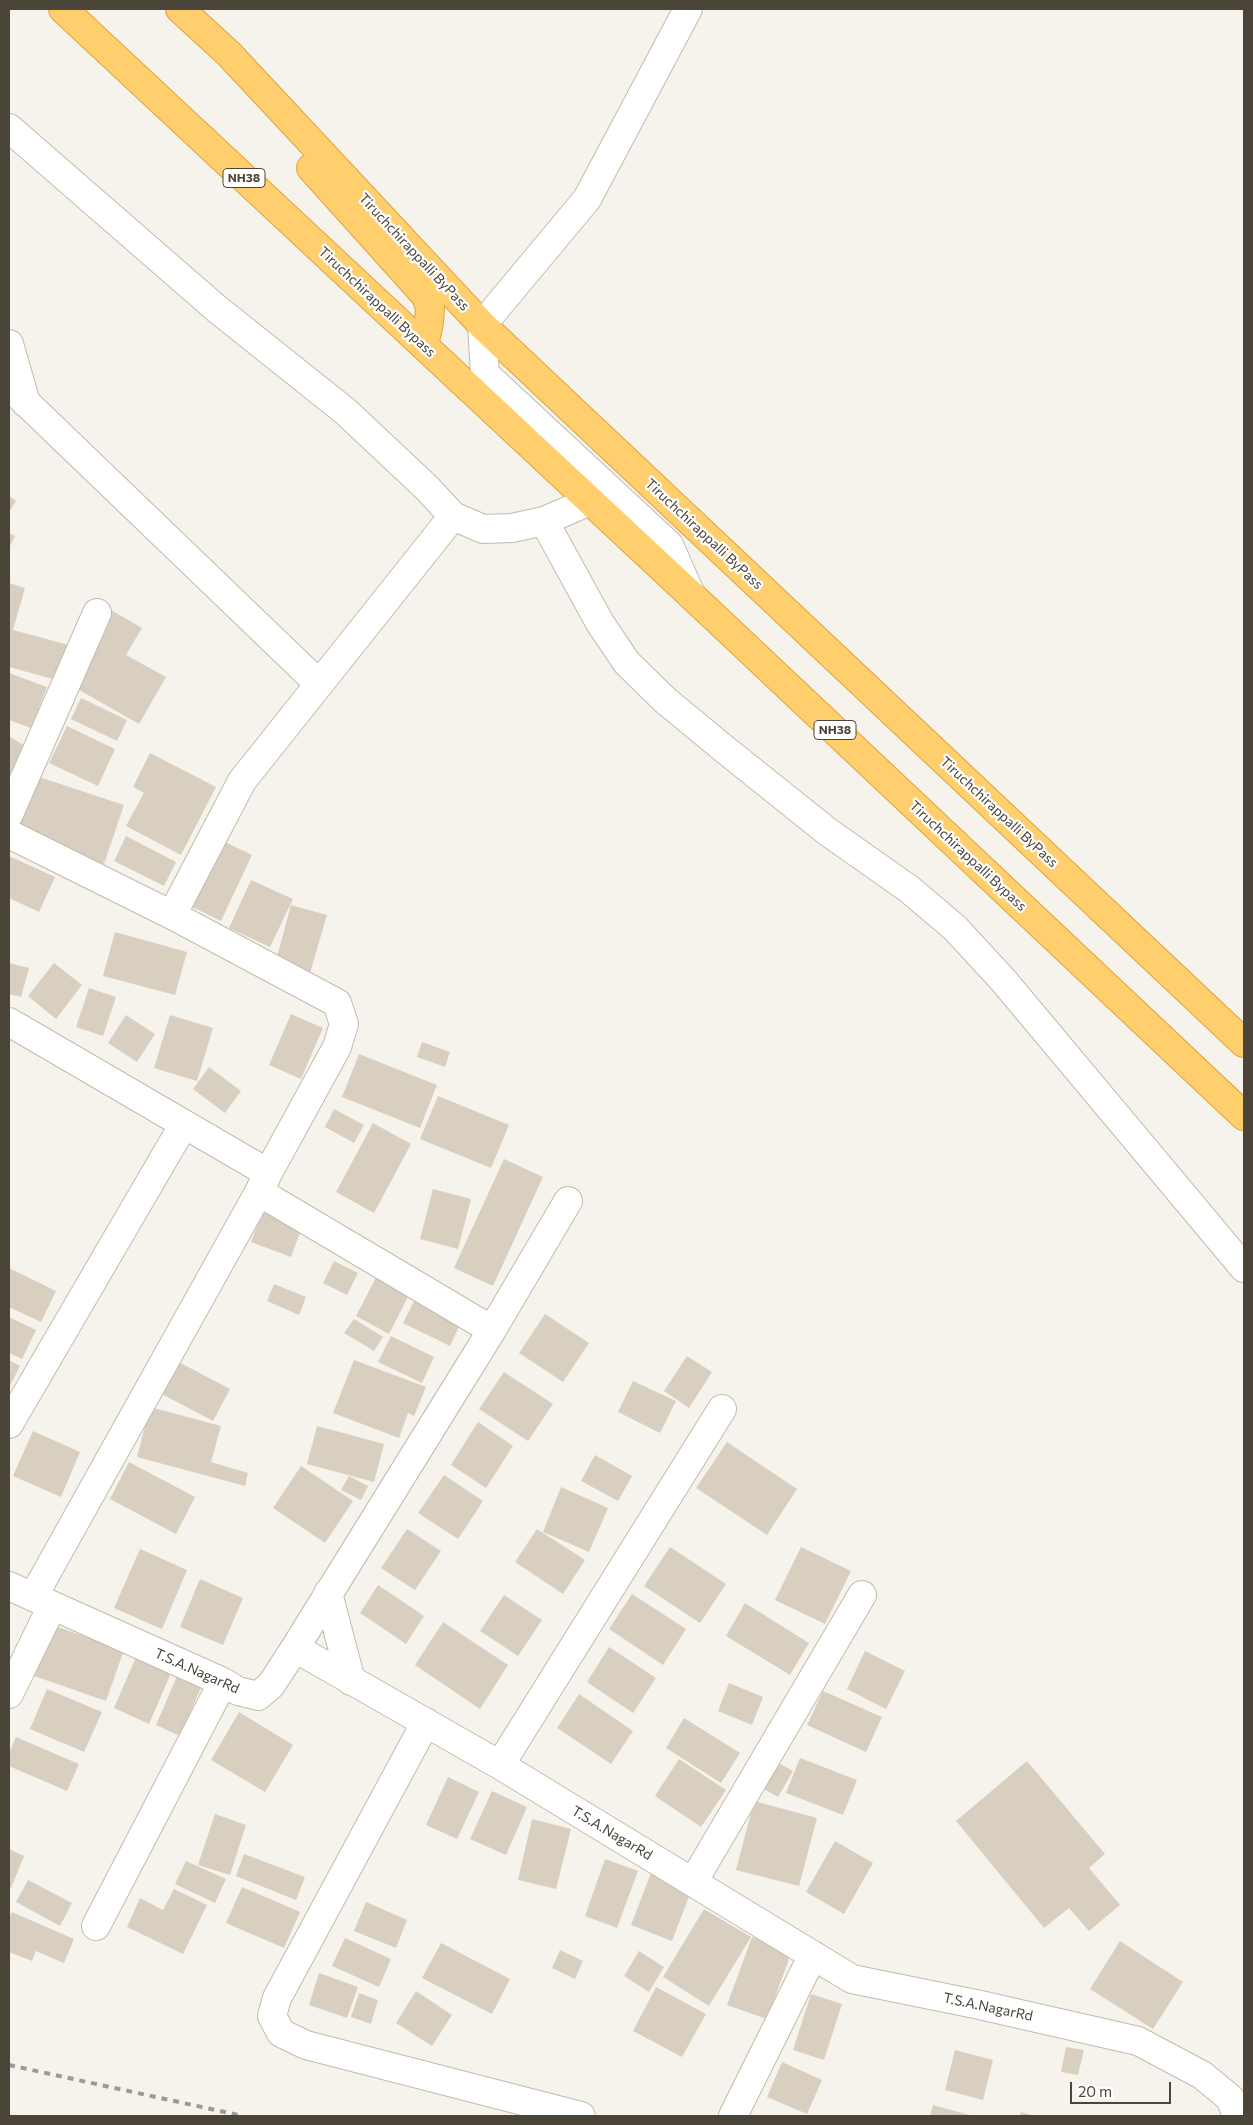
<!DOCTYPE html>
<style>
body{margin:0}
#map{position:relative;width:1253px;height:2125px;overflow:hidden;background:#f6f3ec;font-family:Commissioner,sans-serif}
canvas{display:block}
.frame{position:absolute;inset:0;border:10px solid #4b4439;pointer-events:none}
.scale{position:absolute;left:1070px;top:2082px;width:101px;height:22px;box-sizing:border-box;border:2px solid #4b4439;border-top:0;padding-left:6px;font-size:15px;line-height:18px;white-space:nowrap;color:#4b4439;-webkit-text-stroke:4px #fff;paint-order:stroke}
</style>
<div id="map">
<canvas width="1253" height="2125"></canvas>
<div class="frame"></div>
<div class="scale">20 m</div>
</div>
<script>
const ctx = document.querySelector('canvas').getContext('2d');
ctx.lineJoin = 'round';
function fillPath(path, color) {
  ctx.fillStyle = color;
  ctx.fill(path, 'evenodd');
}
function poly(rows) {
  const path = new Path2D();
  for (const r of rows) {
    path.moveTo(r[0], r[1]);
    for (let i = 2; i < r.length; i += 2) path.lineTo(r[i], r[i + 1]);
  }
  return path;
}
function trace(path, color, width, dash) {
  ctx.strokeStyle = color;
  ctx.lineWidth = width;
  ctx.lineCap = dash ? 'butt' : 'round';
  ctx.setLineDash(dash || []);
  ctx.stroke(path);
}
function label(font, color, halo, rows, align = 'center') {
  ctx.font = font + ' Commissioner,sans-serif';
  ctx.lineWidth = 4.5;
  ctx.setLineDash([]);
  ctx.textBaseline = 'middle';
  ctx.strokeStyle = halo;
  ctx.fillStyle = color;
  for (const [text, x, y, turn = 0] of rows) {
    ctx.save();
    ctx.translate(x, y);
    ctx.rotate((+turn || 0) * Math.PI / 180);
    ctx.textAlign = isNaN(turn) ? turn : align;
    if (halo) ctx.strokeText(text, 0, 0);
    ctx.fillText(text, 0, 0);
    ctx.restore();
  }
}
const building = poly([
 [9,496,16,501,9,512],
 [9,533,15,536,9,548],
 [9,583,25,588,13,630,69,645,60,681,9,667],
 [111,610,142,628,126,655,166,677,139,724,74,687,100,640,96,638],
 [9,673,47,687,31,728,9,720],
 [81,698,127,720,117,741,71,719],
 [67,726,115,749,98,786,49,763],
 [9,736,28,748,12,774,9,771],
 [150,753,216,787,181,855,126,826,144,793,133,787],
 [36,776,124,805,104,864,16,834],
 [126,836,176,862,164,886,114,861],
 [221,840,252,855,221,921,190,906],
 [9,856,55,877,39,912,9,898],
 [251,880,293,899,270,947,229,928],
 [291,905,327,915,310,973,275,964],
 [115,932,187,952,175,995,103,976],
 [9,963,29,968,21,997,9,994],
 [54,963,82,985,56,1019,28,996],
 [89,988,116,997,103,1036,76,1027],
 [291,1014,323,1028,301,1079,269,1065],
 [126,1015,155,1034,137,1062,108,1043],
 [170,1015,213,1028,197,1081,154,1068],
 [422,1042,450,1052,445,1067,417,1057],
 [359,1054,437,1085,420,1128,342,1097],
 [209,1067,241,1091,225,1113,193,1089],
 [438,1096,509,1125,491,1168,420,1139],
 [334,1109,364,1125,354,1143,325,1127],
 [373,1123,411,1144,374,1213,336,1192],
 [504,1159,543,1177,493,1286,454,1268],
 [433,1189,471,1199,458,1249,420,1239],
 [264,1207,304,1222,291,1257,251,1242],
 [334,1261,358,1273,347,1295,323,1283],
 [9,1268,56,1291,41,1322,9,1307],
 [381,1268,414,1285,389,1334,356,1316],
 [274,1284,306,1297,299,1315,267,1301],
 [418,1293,464,1316,450,1346,403,1323],
 [545,1314,589,1343,563,1382,519,1353],
 [9,1317,36,1330,22,1359,9,1353],
 [354,1319,383,1337,374,1351,344,1333],
 [391,1336,434,1357,422,1383,378,1362],
 [687,1356,712,1372,689,1408,664,1391],
 [173,1359,230,1389,213,1421,156,1391],
 [9,1360,20,1366,9,1388],
 [354,1360,426,1387,414,1416,408,1413,399,1438,333,1413],
 [504,1372,553,1404,528,1441,479,1409],
 [633,1381,676,1401,660,1433,618,1412],
 [150,1407,221,1426,211,1462,248,1473,245,1486,137,1457],
 [478,1422,513,1446,486,1488,451,1465],
 [317,1426,384,1444,374,1482,307,1464],
 [33,1431,80,1452,61,1497,13,1476],
 [727,1442,797,1489,767,1535,696,1488],
 [595,1455,632,1476,618,1501,581,1481],
 [129,1462,195,1497,176,1534,110,1499],
 [301,1466,353,1501,325,1543,273,1508],
 [444,1475,483,1501,458,1539,418,1513],
 [349,1476,368,1486,361,1500,341,1490],
 [561,1487,608,1508,589,1552,543,1532],
 [407,1529,441,1551,415,1590,381,1568],
 [537,1529,585,1560,563,1594,515,1562],
 [670,1547,726,1584,700,1623,644,1586],
 [801,1547,851,1571,825,1624,775,1600],
 [140,1549,187,1570,162,1629,114,1608],
 [200,1579,243,1598,223,1645,180,1627],
 [378,1585,424,1616,406,1644,360,1613],
 [632,1594,686,1629,663,1665,609,1629],
 [504,1595,542,1620,518,1656,480,1631],
 [745,1603,809,1643,790,1675,726,1636],
 [443,1622,508,1665,480,1709,415,1665],
 [52,1625,124,1650,106,1701,34,1676],
 [609,1647,656,1678,633,1713,587,1682],
 [865,1651,905,1671,886,1709,847,1689],
 [136,1657,171,1673,149,1724,114,1708],
 [178,1674,202,1685,180,1736,156,1725],
 [729,1683,763,1697,752,1725,718,1711],
 [47,1689,102,1712,84,1752,30,1729],
 [823,1691,882,1717,866,1752,807,1725],
 [579,1694,633,1731,611,1764,557,1728],
 [239,1712,293,1745,265,1792,211,1760],
 [684,1718,740,1753,721,1783,666,1748],
 [16,1737,79,1764,67,1791,9,1766,9,1753],
 [800,1758,857,1780,843,1815,786,1793],
 [679,1759,726,1790,701,1827,655,1796],
 [1027,1761,1105,1854,1089,1868,1120,1905,1089,1931,1069,1908,1044,1928,956,1821],
 [777,1762,793,1771,778,1797,762,1788],
 [448,1777,479,1792,457,1839,426,1825],
 [492,1791,527,1807,506,1855,470,1839],
 [754,1801,817,1818,799,1886,736,1870],
 [215,1814,246,1825,230,1875,198,1865],
 [532,1819,571,1829,556,1889,518,1880],
 [835,1841,873,1863,844,1914,806,1892],
 [9,1849,24,1856,11,1888,9,1887],
 [244,1854,305,1877,296,1900,236,1876],
 [605,1859,638,1871,617,1928,585,1916],
 [186,1861,226,1879,215,1903,175,1884],
 [651,1873,692,1889,672,1941,631,1925],
 [28,1880,72,1903,60,1926,16,1902],
 [242,1887,300,1912,284,1948,226,1923],
 [174,1889,207,1905,183,1954,127,1927,140,1898,163,1910],
 [366,1902,407,1920,396,1948,354,1931],
 [704,1909,751,1937,709,2006,663,1977],
 [12,1912,74,1939,64,1963,36,1951,32,1961,9,1952,9,1919],
 [752,1937,792,1951,767,2019,727,2005],
 [345,1938,391,1959,379,1987,332,1966],
 [1120,1941,1183,1982,1153,2029,1090,1989],
 [441,1943,510,1979,492,2014,422,1978],
 [560,1950,583,1961,575,1979,552,1968],
 [639,1951,664,1967,649,1992,624,1976],
 [319,1973,358,1987,347,2018,309,2005],
 [656,1987,706,2014,682,2057,633,2031],
 [416,1991,452,2015,432,2046,396,2023],
 [359,1993,378,2000,371,2024,351,2017],
 [811,1994,842,2004,824,2060,793,2050],
 [1066,2047,1084,2050,1078,2075,1061,2072],
 [955,2050,993,2060,983,2100,945,2090],
 [782,2062,822,2080,807,2114,767,2097],
 [933,2105,973,2116,930,2116],
 [1021,2112,1034,2116,1020,2116]
]);
const minor = poly([
 [688,9,587,199,482,325,485,374,669,545,691,595],
 [9,128,217,309,345,411,427,488,453,516,483,529,512,528,544,521,590,501],
 [9,344,26,403],
 [9,386,319,684],
 [544,521,600,623,627,663,665,700,723,748,828,832,909,889,955,928,1003,980,1244,1268],
 [9,814,97,613],
 [9,834,172,915,337,1003,344,1024,337,1047,268,1173],
 [172,915,242,781,453,516],
 [9,1022,268,1173,259,1192,492,1330],
 [9,1424,184,1124],
 [9,1586,223,1682,238,1691,258,1696,271,1685,295,1648,500,1765,852,1979,980,2005,1138,2041,1202,2075,1230,2098,1237,2116],
 [328,1593,351,1681],
 [33,1597,259,1192],
 [295,1648,492,1330,568,1201],
 [9,1694,52,1606],
 [426,1722,277,1998,272,2016,281,2033,306,2045,581,2116],
 [500,1765,722,1409],
 [693,1882,862,1595],
 [96,1926,223,1682],
 [733,2116,813,1955]
]);
const highway = poly([
 [63,9,691,595,1244,1116],
 [180,9,229,54,482,325,1244,1043],
 [311,168,426,296,430,308,429,322,424,346]
]);
const rail = poly([
 [9,2065,243,2116]
]);
const shields = [
 [244,178,42],
 [835,730,42]
];
const shieldNames = [
 ["NH38",244,178],
 ["NH38",835,730]
];
const streetNames = [
 ["Tiruchchirappalli ByPass",414,252,47],
 ["Tiruchchirappalli Bypass",377,302,43],
 ["Tiruchchirappalli ByPass",704,534,43],
 ["Tiruchchirappalli ByPass",999,812,43],
 ["Tiruchchirappalli Bypass",968,856,43],
 ["T.S.A.NagarRd",197,1671,24],
 ["T.S.A.NagarRd",612,1833,31],
 ["T.S.A.NagarRd",988,2007,12]
];
fillPath(building, '#d8cfc1');
trace(minor, '#c2bbae', 30);
trace(highway, '#e0a43c', 30);
trace(minor, '#fff', 28);
trace(highway, '#ffcf6e', 28);
trace(rail, '#9a9a9a', 4, [6, 6]);
for (const [x, y, w] of shields) {
  const box = new Path2D();
  box.roundRect(x - w / 2, y - 9.5, w, 19, 4);
  ctx.fillStyle = '#fff';
  ctx.fill(box);
  trace(box, '#4b4439', 1);
}
label('bold 12px', '#4b4439', null, shieldNames);
label('14px', '#4b4439', '#fff', streetNames);
</script>
